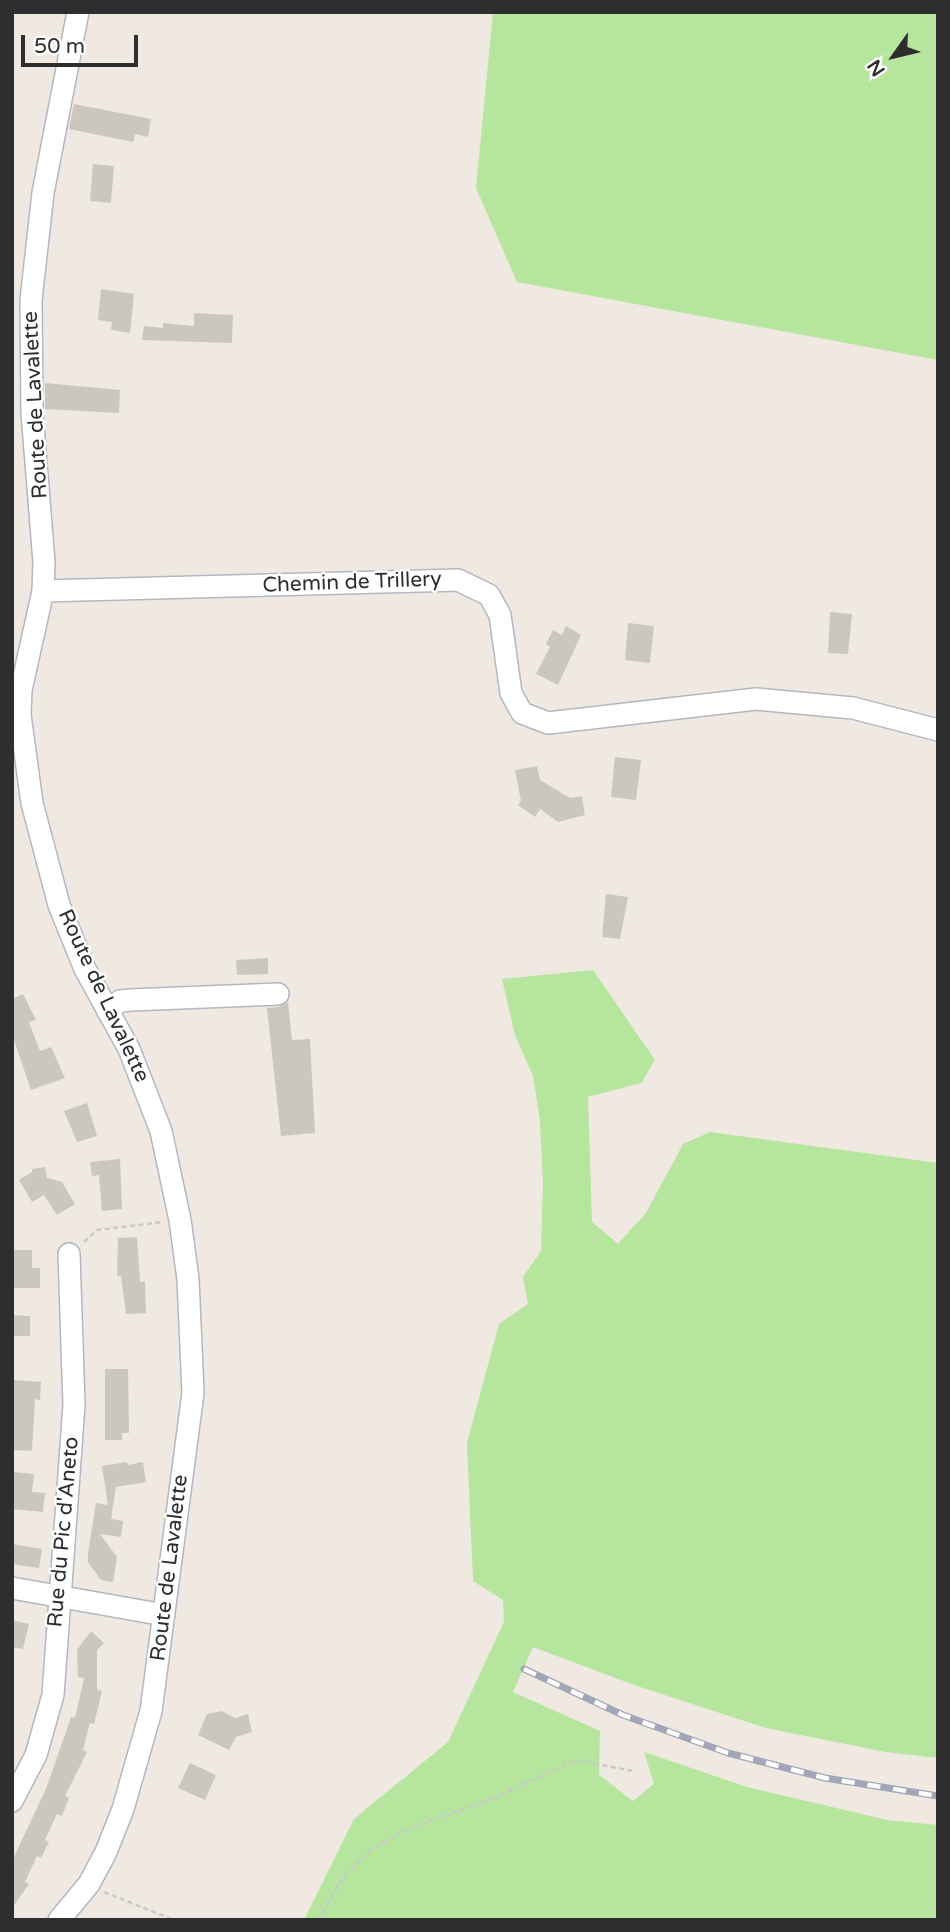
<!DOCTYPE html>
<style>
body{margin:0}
#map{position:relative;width:950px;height:1932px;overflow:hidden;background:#efe9e1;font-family:"Varela Round",sans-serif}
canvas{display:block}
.frame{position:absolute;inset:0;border:14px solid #2e2e2e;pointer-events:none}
.north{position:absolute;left:859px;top:21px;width:70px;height:70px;-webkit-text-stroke:5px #fff;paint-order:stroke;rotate:236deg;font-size:19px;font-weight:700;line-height:28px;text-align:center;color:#2e2e2e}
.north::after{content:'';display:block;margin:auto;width:24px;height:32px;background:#2e2e2e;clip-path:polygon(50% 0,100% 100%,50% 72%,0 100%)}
.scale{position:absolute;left:21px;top:35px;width:117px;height:32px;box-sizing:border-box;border:4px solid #2e2e2e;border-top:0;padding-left:9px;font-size:21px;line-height:24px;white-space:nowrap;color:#2e2e2e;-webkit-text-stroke:5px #fff;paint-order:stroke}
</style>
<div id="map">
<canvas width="950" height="1932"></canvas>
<div class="frame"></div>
<div class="north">N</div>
<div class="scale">50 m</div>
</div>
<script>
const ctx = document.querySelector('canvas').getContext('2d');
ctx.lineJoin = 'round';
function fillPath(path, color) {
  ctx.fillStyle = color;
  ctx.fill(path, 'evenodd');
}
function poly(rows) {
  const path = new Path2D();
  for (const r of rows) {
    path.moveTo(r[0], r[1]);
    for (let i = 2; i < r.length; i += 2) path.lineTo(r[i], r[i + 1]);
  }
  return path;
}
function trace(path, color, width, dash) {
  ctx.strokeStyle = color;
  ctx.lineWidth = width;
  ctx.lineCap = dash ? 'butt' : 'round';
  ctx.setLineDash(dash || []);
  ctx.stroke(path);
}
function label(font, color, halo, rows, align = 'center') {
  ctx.font = font + ' "Varela Round",sans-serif';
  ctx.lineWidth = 5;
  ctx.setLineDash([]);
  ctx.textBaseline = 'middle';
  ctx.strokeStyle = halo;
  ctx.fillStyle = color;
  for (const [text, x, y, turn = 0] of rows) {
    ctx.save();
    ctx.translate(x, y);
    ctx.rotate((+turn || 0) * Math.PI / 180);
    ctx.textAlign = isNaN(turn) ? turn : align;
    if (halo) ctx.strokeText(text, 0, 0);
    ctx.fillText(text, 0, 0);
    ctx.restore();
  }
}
const green = poly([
 [493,12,938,12,938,360,517,282,476,188],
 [593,970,655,1060,641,1083,588,1097,592,1222,618,1244,646,1213,683,1144,710,1132,938,1163,938,1758,886,1752,766,1728,637,1686,533,1647,513,1692,600,1731,599,1775,633,1801,654,1784,644,1752,747,1787,887,1820,938,1825,938,1920,304,1920,354,1819,448,1742,504,1622,503,1600,473,1581,467,1443,499,1324,528,1304,523,1277,541,1251,543,1182,540,1121,533,1076,515,1035,502,979]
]);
const building = poly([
 [74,104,151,119,148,137,135,134,133,142,69,129],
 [93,164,114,166,111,203,90,201],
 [101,289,134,294,130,333,111,330,112,322,98,320],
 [194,313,233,315,232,343,142,340,144,326,163,328,163,323,194,326],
 [45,383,120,390,119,413,45,409],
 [830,612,852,614,848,654,828,653],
 [628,623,654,626,650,663,625,660],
 [566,626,581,635,558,685,536,674,550,647,546,644,553,630,562,635],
 [615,757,641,760,636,800,611,797],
 [537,766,540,780,570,798,582,796,585,815,558,822,540,809,535,817,518,805,521,801,515,770],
 [606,894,628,897,620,939,602,937],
 [268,958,268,974,237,975,236,960],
 [23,994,36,1020,29,1022,40,1051,51,1047,65,1078,31,1090,12,1034,12,999],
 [288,1002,292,1040,310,1039,315,1133,281,1136,267,1008,279,1007],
 [87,1103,97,1136,77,1142,64,1111],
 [120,1159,122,1209,102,1211,99,1175,92,1176,90,1162],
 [45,1167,47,1178,62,1182,75,1204,57,1215,44,1195,32,1202,19,1180,32,1172,32,1169],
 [137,1237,140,1282,145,1281,146,1313,126,1314,121,1276,117,1276,118,1238],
 [12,1250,32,1250,32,1268,40,1268,40,1288,12,1288],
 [12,1315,30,1316,30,1336,12,1336],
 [105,1369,128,1369,129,1433,122,1433,122,1440,105,1440],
 [12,1380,41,1382,40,1400,35,1399,32,1451,12,1450],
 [127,1462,128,1465,143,1462,146,1482,116,1487,111,1519,123,1521,121,1537,100,1534,117,1557,113,1582,101,1580,88,1562,88,1553,96,1503,108,1505,102,1466],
 [14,1472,34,1474,32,1492,45,1493,43,1512,12,1509],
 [12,1544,42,1549,39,1568,12,1564],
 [12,1620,29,1624,23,1649,12,1647],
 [91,1631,104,1643,97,1650,97,1690,102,1691,94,1724,90,1723,83,1750,87,1752,65,1796,69,1798,62,1816,57,1814,45,1840,49,1842,41,1858,37,1856,25,1882,29,1884,12,1908,12,1861,46,1789,71,1717,75,1718,84,1678,78,1677,77,1650],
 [222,1711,235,1718,248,1714,252,1732,236,1737,229,1750,198,1735,207,1714],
 [190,1763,216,1775,205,1800,178,1788]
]);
const path = poly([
 [84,1242,97,1230,163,1222],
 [104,1892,174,1920],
 [318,1920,342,1879,369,1851,403,1831,497,1797,576,1760,633,1771]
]);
const minor = poly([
 [43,591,458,580,489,595,500,615,511,693,522,713,548,723,756,699,853,708,938,730],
 [107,1010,120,1001,131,1000,278,994],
 [12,1588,164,1615],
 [12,1801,36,1755,53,1695,74,1405,69,1254],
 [59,1920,89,1884,106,1852,123,1809,151,1711,193,1393,188,1279,180,1220,161,1131,129,1049,85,969,59,905,32,803,20,715,21,690,43,591,44,562,32,413,31,300,43,193,78,12]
]);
const rail = poly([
 [524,1669,623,1715,728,1753,825,1778,938,1796]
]);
const streetNames = [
 ["Route de Lavalette",36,405,-93],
 ["Chemin de Trillery",352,583,-2],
 ["Route de Lavalette",103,996,65],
 ["Rue du Pic d'Aneto",64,1532,-85],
 ["Route de Lavalette",170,1568,-83]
];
fillPath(green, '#b6e59e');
fillPath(building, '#cbc7bf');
trace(minor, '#b4b7c1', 24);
trace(path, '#c9c9c9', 2.5, [5, 3.5]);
trace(minor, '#fff', 21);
trace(rail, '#a3a6b8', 7);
trace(rail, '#fff', 4.5, [13]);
label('21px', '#2e2e2e', '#fff', streetNames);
</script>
